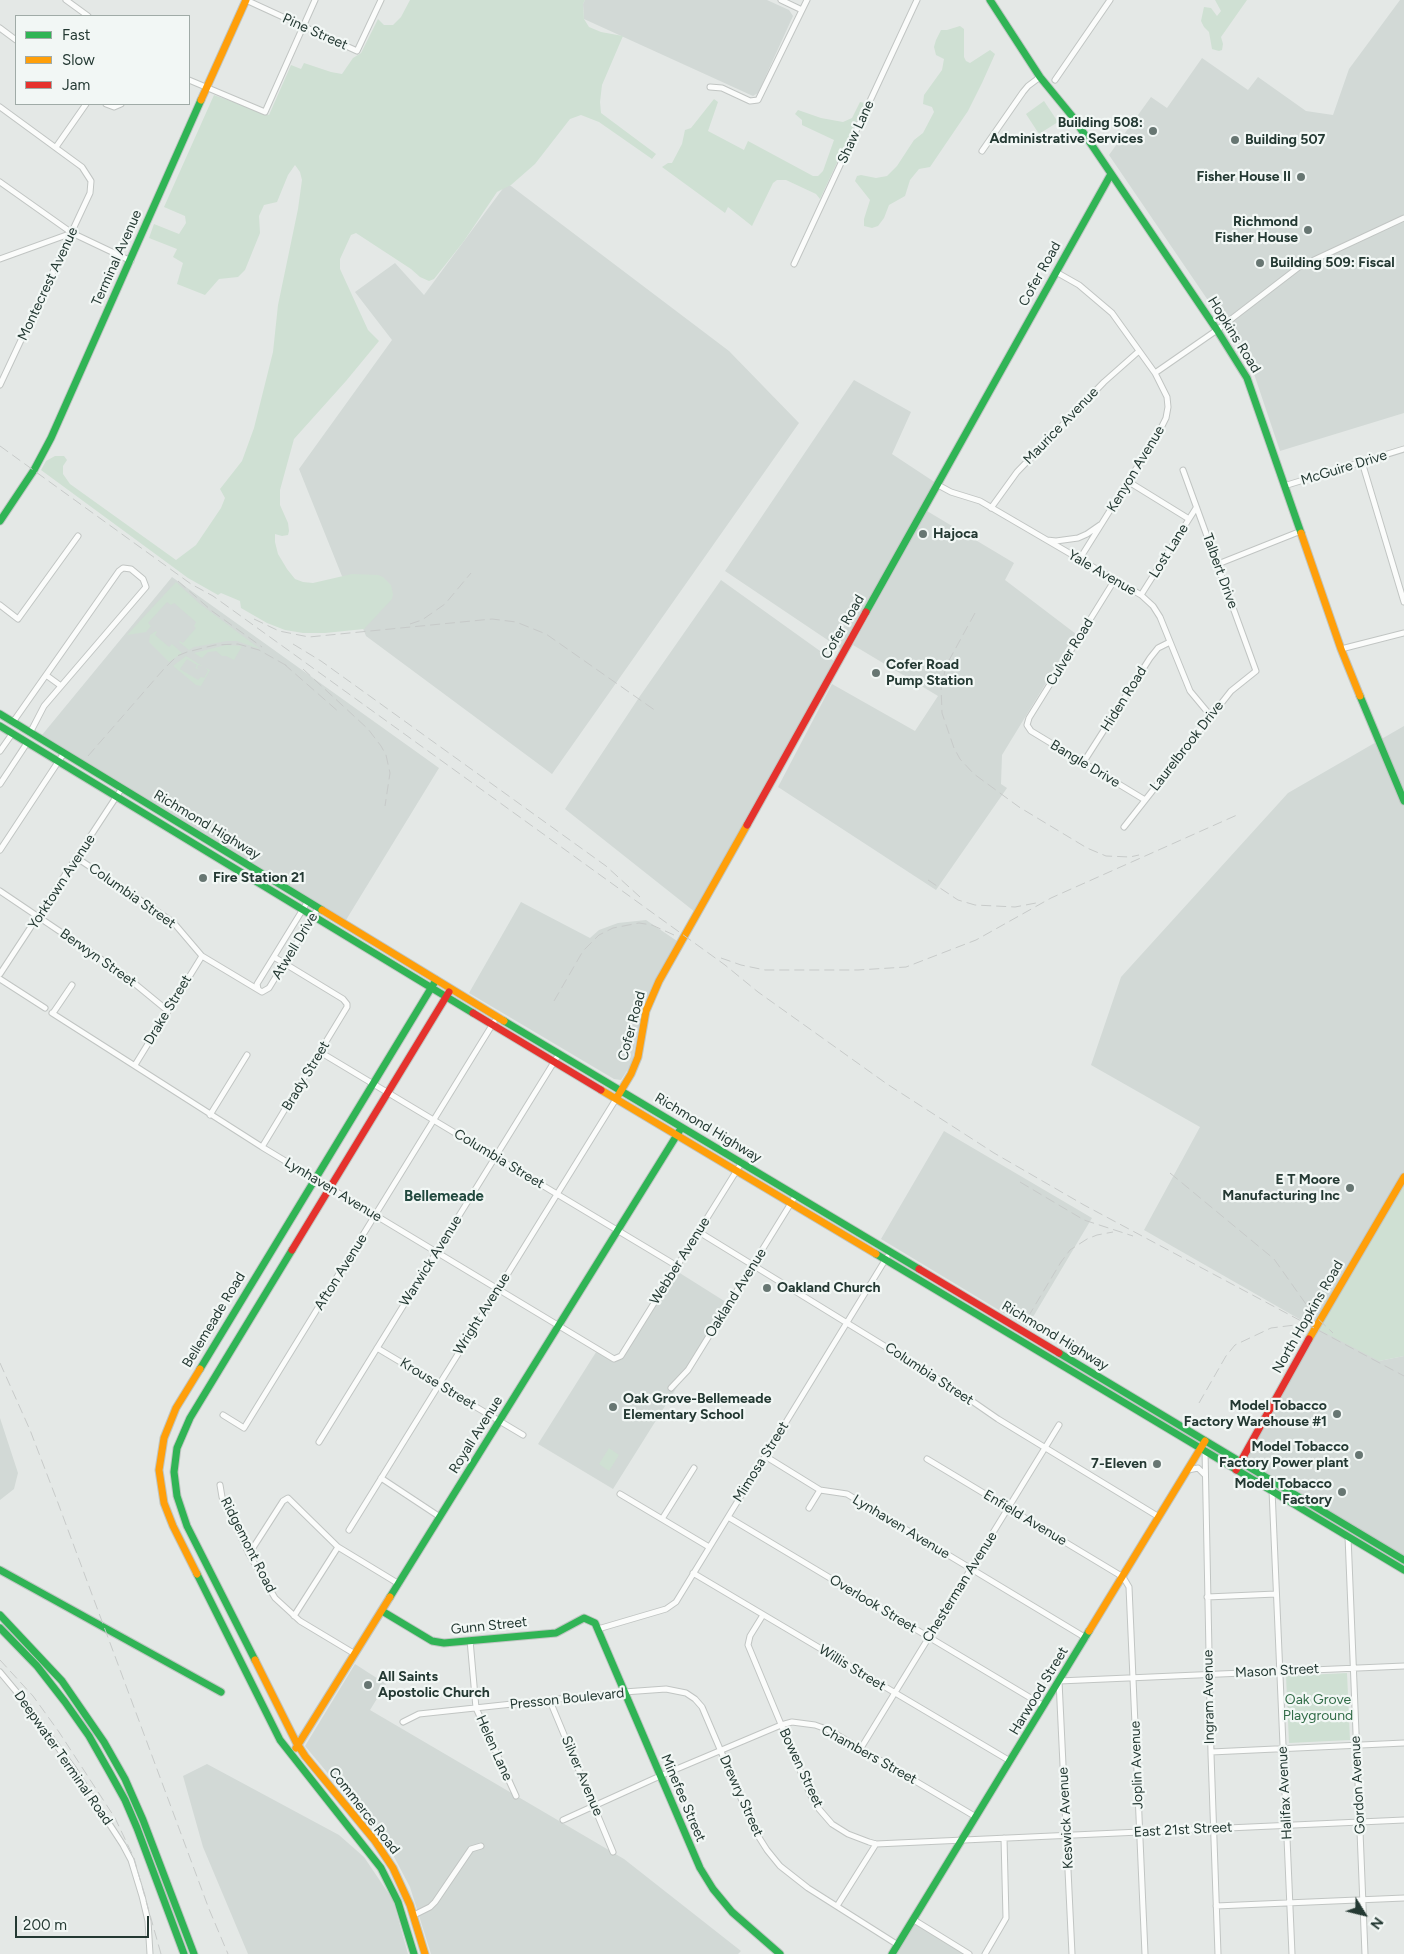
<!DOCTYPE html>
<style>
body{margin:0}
#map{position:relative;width:1404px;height:1954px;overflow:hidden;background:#e4e8e6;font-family:Figtree,sans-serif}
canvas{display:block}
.legend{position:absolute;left:15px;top:15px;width:175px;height:90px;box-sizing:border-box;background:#f2f7f5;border:1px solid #a0aba7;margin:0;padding:6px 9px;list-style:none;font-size:15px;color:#243933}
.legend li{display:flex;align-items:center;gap:10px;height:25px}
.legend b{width:25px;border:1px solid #a0aba7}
.north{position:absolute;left:1339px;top:1889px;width:50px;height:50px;-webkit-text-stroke:4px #f2f7f5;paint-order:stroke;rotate:126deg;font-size:14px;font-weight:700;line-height:20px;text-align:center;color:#243933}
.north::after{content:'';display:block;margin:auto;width:18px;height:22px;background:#243933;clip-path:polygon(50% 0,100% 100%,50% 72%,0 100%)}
.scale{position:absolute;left:15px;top:1916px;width:134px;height:22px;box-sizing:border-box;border:2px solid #243933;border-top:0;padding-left:6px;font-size:15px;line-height:18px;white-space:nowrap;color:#243933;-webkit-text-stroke:4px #f2f7f5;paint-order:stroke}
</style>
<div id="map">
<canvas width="1404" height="1954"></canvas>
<ul class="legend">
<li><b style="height:6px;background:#30b455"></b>Fast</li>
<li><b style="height:6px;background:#ff9f0a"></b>Slow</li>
<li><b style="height:6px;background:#e5322d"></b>Jam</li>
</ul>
<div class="north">N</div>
<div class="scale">200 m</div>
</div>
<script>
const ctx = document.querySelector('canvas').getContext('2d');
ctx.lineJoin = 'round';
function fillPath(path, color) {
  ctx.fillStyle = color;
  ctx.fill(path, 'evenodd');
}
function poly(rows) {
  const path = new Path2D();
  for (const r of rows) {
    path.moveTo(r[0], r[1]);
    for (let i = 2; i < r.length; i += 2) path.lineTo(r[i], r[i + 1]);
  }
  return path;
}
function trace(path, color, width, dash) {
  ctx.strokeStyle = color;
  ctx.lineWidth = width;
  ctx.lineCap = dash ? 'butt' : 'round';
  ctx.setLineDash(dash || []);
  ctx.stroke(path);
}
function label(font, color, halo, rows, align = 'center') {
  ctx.font = font + ' Figtree,sans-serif';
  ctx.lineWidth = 4.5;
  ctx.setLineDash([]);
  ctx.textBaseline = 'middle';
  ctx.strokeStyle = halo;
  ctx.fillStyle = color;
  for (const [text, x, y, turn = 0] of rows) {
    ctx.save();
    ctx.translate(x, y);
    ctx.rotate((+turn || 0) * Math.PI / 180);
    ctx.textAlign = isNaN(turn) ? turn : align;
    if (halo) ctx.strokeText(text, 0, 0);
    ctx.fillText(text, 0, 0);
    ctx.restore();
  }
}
const built = poly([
 [585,0,767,0,789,10,793,16,758,93,753,96,584,19,583,4],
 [1400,0,1404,0,1404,413,1280,451,1250,362,1109,155,1151,97,1167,108,1202,58,1248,90,1258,77,1306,111,1333,115,1349,69],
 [507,183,729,351,799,423,552,774,366,636,299,469,392,340,355,292,395,263,424,295],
 [854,380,911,412,892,454,936,483,841,649,725,571],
 [927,511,1014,563,1005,580,1076,634,1002,755,1001,784,1007,788,936,890,778,787,832,684,915,731,938,696,853,645],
 [172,577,439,768,346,920,42,735],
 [721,580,834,661,695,912,565,809,640,696],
 [1404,726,1404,1182,1379,1361,1404,1356,1404,1566,1238,1466,1315,1328,1144,1230,1200,1127,1091,1065,1121,977,1288,793],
 [521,902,590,938,599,930,618,923,646,920,677,941,643,1005,632,1063,621,1080,614,1079,469,993],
 [944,1131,1092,1218,1027,1327,881,1239],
 [675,1270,729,1304,613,1489,538,1444,598,1349,618,1359],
 [0,1418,18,1473,14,1489,0,1500],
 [355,1664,386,1684,370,1710,624,1859,741,1951,738,1954,431,1954,410,1887,391,1851,378,1833,305,1746],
 [207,1764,339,1835,364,1857,393,1900,408,1954,248,1954,203,1847,183,1776],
 [914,1919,971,1954,892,1954]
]);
const green = poly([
 [410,0,585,0,583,4,584,19,589,27,601,32,623,36,602,85,600,102,601,113,656,154,652,159,599,122,581,115,570,119,535,164,511,185,497,192,464,241,434,279,429,281,420,277,411,269,356,233,351,235,340,259,340,269,368,330,379,341,346,381,294,439,280,490,280,505,288,523,289,531,288,535,282,536,275,534,275,542,278,554,287,569,295,579,303,582,313,583,352,574,378,575,383,577,391,585,393,594,392,599,364,629,325,633,303,633,285,630,267,623,241,608,240,601,221,593,218,595,188,578,41,470,46,461,55,456,64,456,67,460,63,466,63,474,70,484,176,560,196,545,221,508,225,498,220,489,242,461,254,428,273,352,278,305,298,209,302,180,300,172,295,165,288,175,277,202,264,205,259,216,260,233,245,270,238,277,219,279,205,295,177,284,183,263,173,257,177,249,149,238,154,224,179,234,186,223,185,216,164,207,214,95,269,115,291,65,301,69,304,63,331,72,342,74,353,58,361,53,378,19,384,25,393,25,401,17],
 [1215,0,1247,0,1221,37,1223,44,1222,50,1219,51,1212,49,1209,32,1204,27,1201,21,1204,7,1211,8,1217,16,1221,11],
 [960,26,964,29,964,57,966,61,970,63,990,50,995,54,982,83,968,111,930,167,919,169,910,180,905,196,889,205,884,218,878,226,872,228,864,226,864,219,870,200,855,181,857,176,861,175,876,178,887,176,897,166,914,140,923,133,934,112,932,107,923,104,924,95,942,70,944,59,936,55,934,47,936,40,941,30,947,30],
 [714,99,718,102,708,131,744,150,748,141,813,176,818,176,823,171,834,140,802,125,802,120,795,114,798,110,821,118,843,122,852,118,860,102,865,103,820,199,816,194,786,180,777,180,773,183,752,226,728,207,725,213,662,167,668,163,672,163,682,144,685,130,691,128],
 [1044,101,1058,122,1039,134,1026,114],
 [176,582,200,604,260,649,237,641,227,641,194,647,189,650,179,642,180,641,183,643,196,628,194,626,196,622,174,603,171,605,167,602,148,623,151,626,146,632,127,635],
 [156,631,157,632,155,635,169,647,172,644,182,653,169,662,149,642,150,635],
 [226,645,242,646,234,660,226,656,222,656,216,651,208,652,202,658,194,653],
 [186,656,202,666,198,665,197,668,200,670,195,668,197,665,187,659,180,669,198,680,201,677,204,678,208,671,206,668,210,670,201,686,196,685,173,666],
 [1404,1182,1404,1356,1379,1361,1316,1328],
 [609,1448,619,1455,609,1471,599,1464],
 [1347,1673,1350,1740,1289,1743,1286,1676]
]);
const street = poly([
 [66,0,88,16],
 [246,0,357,51,381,0],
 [781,0,802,10],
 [0,28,16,40],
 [189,80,265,112,315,0],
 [1055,80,1110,0],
 [710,87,722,88,750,101,758,100,807,0],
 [106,104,114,107,121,104],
 [0,107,82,167,91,181,90,193,0,385],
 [56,147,86,104],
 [982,151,1023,92,1028,86,1040,77],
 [0,182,72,233,131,261],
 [0,259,72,233],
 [794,264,917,0],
 [1056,272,1079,285,1112,313,1155,373,1167,397,1168,407,1166,418,1159,432,1079,560],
 [1155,373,1217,330,1299,267,1404,218],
 [1362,462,1404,602],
 [1129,482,1189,519],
 [938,485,951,492,980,501,1141,595,1153,606,1160,617,1190,691,1210,715],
 [1284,486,1404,449],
 [991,508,1017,472,1104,382,1139,351],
 [1047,540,1056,541,1078,538,1087,534,1100,525],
 [1218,564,1301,531],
 [1114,581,1029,718,1027,725,1031,731,1145,800],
 [1141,595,1196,508],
 [0,605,18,619,78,536],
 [1341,649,1404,633],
 [46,675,61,686],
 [13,722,119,571,123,568,131,569,143,579,146,587,44,706,30,733],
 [0,751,12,734],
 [1083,763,1150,658,1158,648,1170,642],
 [0,784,27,743],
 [1124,827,1231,691,1256,671,1183,470],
 [0,850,64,753],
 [77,858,173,922,202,956,262,992,269,988,318,908],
 [0,891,123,974,168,1011],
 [0,974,122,788],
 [0,979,45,1008],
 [258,989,257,984,308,901],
 [52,1013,262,1147,614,1359,621,1356,742,1162],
 [53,1013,72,985],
 [320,1052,677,1266],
 [135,1065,202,956],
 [210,1115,247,1055],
 [262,1147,347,1007,347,1004,343,999,274,957],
 [699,1232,956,1390,998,1419,1159,1517],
 [377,1348,523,1435],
 [671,1388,688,1370,796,1195],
 [223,1415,244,1428,494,1022],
 [319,1442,559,1054],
 [1205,1450,1211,1754,1218,1954],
 [765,1456,820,1490,847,1494,1086,1638],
 [927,1459,1123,1577,1129,1587,1145,1954],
 [1188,1470,1198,1468,1204,1474],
 [381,1478,440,1517],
 [220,1485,222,1497,249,1554,275,1598,300,1621,355,1654],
 [1272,1490,1292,1954],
 [620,1494,709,1547],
 [809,1508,820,1490],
 [728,1517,1044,1706],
 [662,1519,694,1468],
 [349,1530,616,1099],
 [1348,1536,1365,1954],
 [249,1554,283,1501,288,1498,338,1547,399,1584],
 [693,1573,1010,1761],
 [1207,1597,1276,1594],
 [763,1615,750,1636,748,1645,810,1794,819,1809,832,1824,848,1834,869,1842,876,1844,1404,1820],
 [294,1616,338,1547],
 [598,1629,666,1609,676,1602,887,1257],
 [470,1640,476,1708,516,1796],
 [0,1672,25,1702,73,1768,123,1845,131,1860,142,1896,148,1921,150,1954],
 [550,1701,613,1852],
 [403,1722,419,1714,624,1692,666,1689,686,1693,695,1699,702,1707,755,1831,767,1850,780,1866,808,1888,898,1945],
 [861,1748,1059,1425],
 [1211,1752,1404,1743],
 [563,1820,660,1776,781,1725,792,1722,815,1725,829,1730,976,1817],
 [837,1906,876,1844],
 [1216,1906,1404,1898],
 [414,1915,430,1907,435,1902,471,1849,481,1846],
 [914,1920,969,1954],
 [985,1954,1006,1918,1004,1838],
 [1072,1954,1059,1681,1404,1666]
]);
const fast = poly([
 [990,0,1040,77,1072,116,1089,141,1217,330,1247,378,1301,533],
 [0,521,34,470,51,438,201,100],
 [866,612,1111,174],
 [1360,696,1404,801],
 [0,714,322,910],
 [0,726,473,1013],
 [504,1021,919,1269],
 [876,1254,1404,1570],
 [1059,1353,1404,1560],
 [200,1369,436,980],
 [0,1570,221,1692],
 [197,1574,280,1740,381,1868,398,1902,414,1954],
 [390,1597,680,1130],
 [382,1611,432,1641,444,1643,556,1633,584,1618,595,1623,700,1868,713,1889,732,1912,780,1954],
 [0,1615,62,1681,104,1742,125,1779,143,1820,194,1954],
 [0,1628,37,1666,65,1702,89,1736,110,1773,125,1800,137,1828,184,1954],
 [255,1660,187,1526,177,1496,174,1472,177,1448,190,1418,292,1250],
 [892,1954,1089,1631]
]);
const slow = poly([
 [201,100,246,0],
 [1301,533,1341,649,1360,696],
 [322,910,504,1021],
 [601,1090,876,1254],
 [616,1099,631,1074,638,1057,646,1011,659,981,747,825],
 [1309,1339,1404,1177],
 [197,1574,173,1526,164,1503,159,1470,164,1438,176,1408,200,1369],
 [1089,1631,1205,1441],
 [255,1660,296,1742,305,1756,375,1841,393,1868,410,1905,425,1954],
 [296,1748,390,1597]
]);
const jam = poly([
 [747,825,866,612],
 [473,1013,601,1090],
 [292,1250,449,992],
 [919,1269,1059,1353],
 [1236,1470,1309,1339]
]);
const rail = poly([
 [0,446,191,584,213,596,725,965,758,992,887,1084,994,1153,1084,1205,1404,1376],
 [178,581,212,611,262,647],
 [975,613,947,664,941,686,942,713,954,748,960,759,974,774,1019,807,1087,848,1106,856,1130,857,1139,855],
 [254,619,279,631,309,637,492,619,516,622,546,634,656,711],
 [410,624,422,620,445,604,471,573],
 [293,644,321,661,606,866,640,897],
 [284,664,340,713],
 [303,669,368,729,381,746,386,755,390,773,385,806],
 [88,756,163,670,177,656,187,652,215,645,238,644,259,650,289,667],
 [928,880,958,900,975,905,1015,907,1036,903],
 [721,958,741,965,765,970,858,970,906,967,976,940,1051,898,1237,815],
 [554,1001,583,951,599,935,613,928,639,923,652,925,674,935],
 [1170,1173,1274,1259,1313,1314,1333,1333],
 [1020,1182,1084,1220,1133,1236],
 [1028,1317,1061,1262,1070,1250,1087,1239,1097,1235,1113,1232],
 [0,1363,30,1430,58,1503,209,1909,228,1954],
 [1199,1403,1226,1356,1235,1345,1271,1328,1295,1325,1306,1328],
 [0,1660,33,1696,59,1732,115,1818,134,1858,161,1954]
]);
const markers = [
 [1153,131,5,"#677672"],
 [1235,140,5,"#677672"],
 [1301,177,5,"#677672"],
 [1308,230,5,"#677672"],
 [1260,263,5,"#677672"],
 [923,534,5,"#677672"],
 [876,673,5,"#677672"],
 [203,878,5,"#677672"],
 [1350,1188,5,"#677672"],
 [767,1288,5,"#677672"],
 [613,1407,5,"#677672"],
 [1337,1414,5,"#677672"],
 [1359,1455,5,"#677672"],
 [1157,1464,5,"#677672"],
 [1342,1492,5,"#677672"],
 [368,1685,5,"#677672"]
];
const streetNames = [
 ["Pine Street",315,32,24],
 ["Shaw Lane",856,132,-65],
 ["Terminal Avenue",117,258,-66],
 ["Cofer Road",1040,274,-61],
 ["Montecrest Avenue",48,284,-65],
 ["Hopkins Road",1234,335,58],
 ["Maurice Avenue",1061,426,-46],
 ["McGuire Drive",1344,468,-17],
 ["Kenyon Avenue",1136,469,-59],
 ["Lost Lane",1169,551,-58],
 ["Talbert Drive",1220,571,70],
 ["Yale Avenue",1102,573,30],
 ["Cofer Road",843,627,-60],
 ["Culver Road",1070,652,-58],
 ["Hiden Road",1124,699,-58],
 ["Laurelbrook Drive",1187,746,-52],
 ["Bangle Drive",1085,764,31],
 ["Richmond Highway",207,825,31],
 ["Yorktown Avenue",62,882,-57],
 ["Columbia Street",132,896,35],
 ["Atwell Drive",295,946,-59],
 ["Berwyn Street",98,958,35],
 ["Drake Street",168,1010,-59],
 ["Cofer Road",632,1026,-75],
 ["Brady Street",306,1076,-59],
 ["Richmond Highway",708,1128,31],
 ["Columbia Street",499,1159,31],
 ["Lynhaven Avenue",333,1190,31],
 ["Warwick Avenue",431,1261,-58],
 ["Webber Avenue",680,1261,-58],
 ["Afton Avenue",341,1272,-58],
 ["Oakland Avenue",736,1293,-58],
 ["Wright Avenue",482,1314,-58],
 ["North Hopkins Road",1308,1317,-60],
 ["Bellemeade Road",214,1320,-59],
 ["Richmond Highway",1055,1336,31],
 ["Columbia Street",929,1374,33],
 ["Krouse Street",438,1384,31],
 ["Royall Avenue",476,1435,-58],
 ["Mimosa Street",761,1462,-58],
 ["Enfield Avenue",1025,1518,31],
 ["Lynhaven Avenue",901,1527,31],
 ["Ridgemont Road",248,1545,63],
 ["Chesterman Avenue",960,1587,-58],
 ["Overlook Street",873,1604,31],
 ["Gunn Street",489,1626,-6],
 ["Willis Street",852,1668,31],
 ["Mason Street",1277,1671,-3],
 ["Harwood Street",1039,1691,-59],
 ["Ingram Avenue",1209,1697,-91],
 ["Presson Boulevard",567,1699,-6],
 ["Helen Lane",494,1748,66],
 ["Chambers Street",869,1755,29],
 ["Deepwater Terminal Road",63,1758,55],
 ["Joplin Avenue",1137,1765,-92],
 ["Bowen Street",801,1768,65],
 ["Silver Avenue",582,1776,67],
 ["Gordon Avenue",1358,1785,-93],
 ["Halifax Avenue",1285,1793,-93],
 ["Drewry Street",741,1796,66],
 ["Minefee Street",683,1798,67],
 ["Commerce Road",364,1811,52],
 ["Keswick Avenue",1066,1818,-93],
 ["East 21st Street",1183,1830,-3]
];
const poiNames = [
 ["Building 508:",1143,123],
 ["Administrative Services",1143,139],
 ["Building 507",1245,140,"left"],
 ["Fisher House II",1291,177],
 ["Richmond",1298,222],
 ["Fisher House",1298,238],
 ["Building 509: Fiscal",1270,263,"left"],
 ["Hajoca",933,534,"left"],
 ["Cofer Road",886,665,"left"],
 ["Pump Station",886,681,"left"],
 ["Fire Station 21",213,878,"left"],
 ["E T Moore",1340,1180],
 ["Manufacturing Inc",1340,1196],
 ["Oakland Church",777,1288,"left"],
 ["Oak Grove-Bellemeade",623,1399,"left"],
 ["Elementary School",623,1415,"left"],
 ["Model Tobacco",1327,1406],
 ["Factory Warehouse #1",1327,1422],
 ["Model Tobacco",1349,1447],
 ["Factory Power plant",1349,1463],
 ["7-Eleven",1147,1464],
 ["Model Tobacco",1332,1484],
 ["Factory",1332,1500],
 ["All Saints",378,1677,"left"],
 ["Apostolic Church",378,1693,"left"]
];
const parkNames = [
 ["Oak Grove",1318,1700],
 ["Playground",1318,1716]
];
const neighbourhoodNames = [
 ["Bellemeade",444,1197]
];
fillPath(built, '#d2d9d6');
fillPath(green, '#cfe0d3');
trace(street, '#c1c5c3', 7);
trace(fast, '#c0c6c3', 9);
trace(slow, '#c0c6c3', 9);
trace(jam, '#c0c6c3', 9);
trace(street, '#fbfcfb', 5);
trace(fast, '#30b455', 7);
trace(slow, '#ff9f0a', 7);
trace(jam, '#e5322d', 7);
trace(rail, '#c7cac9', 1, [10, 5]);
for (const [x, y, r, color] of markers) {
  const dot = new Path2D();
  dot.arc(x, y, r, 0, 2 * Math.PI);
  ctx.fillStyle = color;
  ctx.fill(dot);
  trace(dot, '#f2f7f5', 2);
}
label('14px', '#243933', '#f2f7f5', streetNames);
label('bold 14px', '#243933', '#f2f7f5', poiNames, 'right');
label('14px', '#326c48', '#f2f7f5', parkNames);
label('bold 15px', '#22493f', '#f2f7f5', neighbourhoodNames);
</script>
